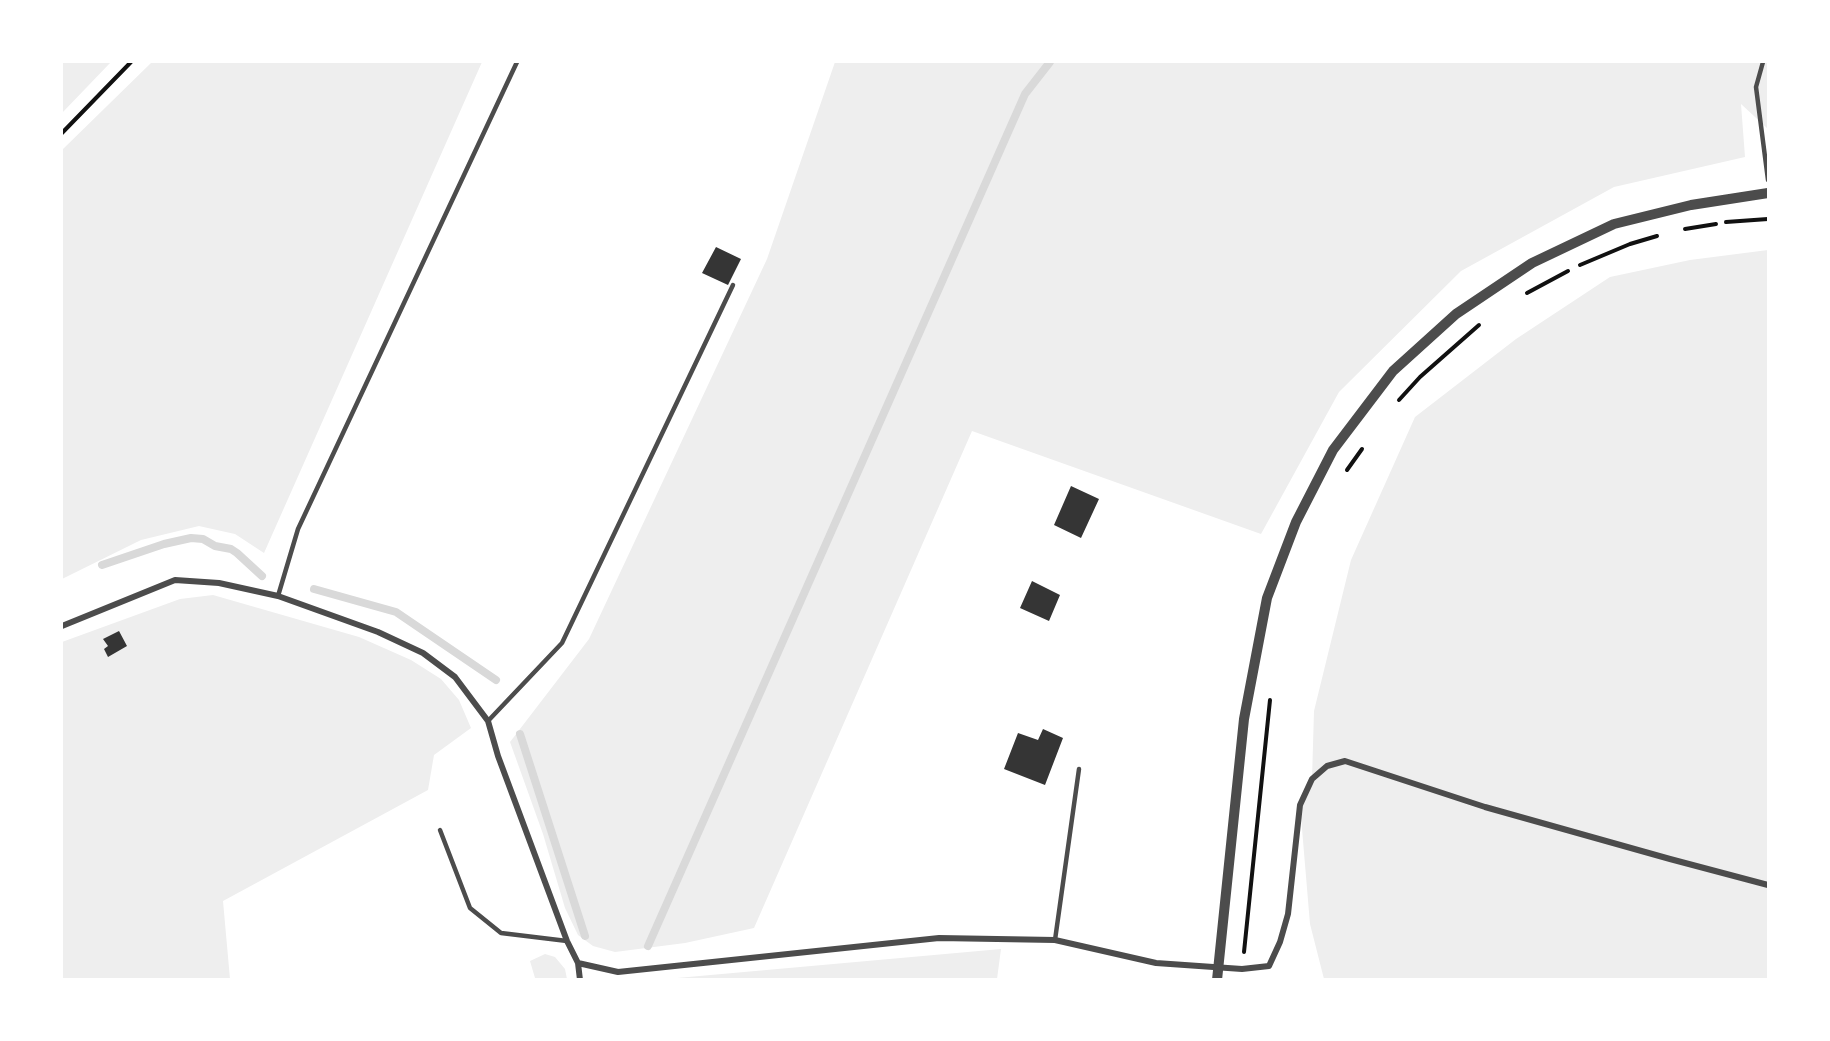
<!DOCTYPE html>
<style>
body{margin:0}
#map{position:relative;width:1830px;height:1041px;overflow:hidden;background:#fff;font-family:Poppins,sans-serif}
canvas{display:block}
.frame{position:absolute;inset:0;border:63px solid #fff;pointer-events:none}
</style>
<div id="map">
<canvas width="1830" height="1041"></canvas>
<div class="frame"></div>
</div>
<script>
const ctx = document.querySelector('canvas').getContext('2d');
ctx.lineJoin = 'round';
function fillPath(path, color) {
  ctx.fillStyle = color;
  ctx.fill(path, 'evenodd');
}
function poly(rows) {
  const path = new Path2D();
  for (const r of rows) {
    path.moveTo(r[0], r[1]);
    for (let i = 2; i < r.length; i += 2) path.lineTo(r[i], r[i + 1]);
  }
  return path;
}
function trace(path, color, width, dash) {
  ctx.strokeStyle = color;
  ctx.lineWidth = width;
  ctx.lineCap = dash ? 'butt' : 'round';
  ctx.setLineDash(dash || []);
  ctx.stroke(path);
}
const green = poly([
 [62,62,111,62,62,113],
 [152,62,482,62,264,553,235,534,199,526,141,540,62,579,62,150],
 [835,62,1768,62,1768,129,1741,104,1745,157,1614,187,1461,271,1339,392,1261,534,972,431,754,928,685,943,615,952,593,946,578,935,565,908,543,834,510,742,589,639,767,259],
 [1768,250,1768,979,1324,979,1310,924,1300,805,1312,779,1314,711,1351,560,1415,417,1516,339,1610,277,1690,260],
 [213,595,359,637,411,660,441,679,459,700,471,728,434,755,428,790,223,901,230,979,62,980,62,642,180,599],
 [1001,949,997,979,666,979],
 [545,954,555,957,565,969,567,979,533,979,535,978,530,961]
]);
const stream = poly([
 [102,565,164,544,191,538,203,539,215,546,231,549,237,553,262,576],
 [314,589,396,612,496,680],
 [520,734,585,936],
 [648,946,1025,94,1050,62]
]);
const building = poly([
 [716,247,741,259,728,285,702,273],
 [1071,486,1099,499,1081,538,1054,525],
 [1032,581,1060,595,1049,621,1020,608],
 [119,631,127,646,108,657,104,649,108,646,103,639],
 [1043,729,1063,738,1045,785,1004,769,1018,733,1038,740]
]);
const path = poly([
 [62,133,131,62],
 [1726,222,1768,219],
 [1685,229,1716,224],
 [1580,265,1630,244,1657,236],
 [1527,293,1568,271],
 [1399,400,1420,377,1479,325],
 [1347,470,1362,449],
 [1244,952,1270,700]
]);
const service = poly([
 [1763,62,1756,87,1768,180],
 [278,596,298,529,517,62],
 [488,721,562,643,733,285],
 [440,830,470,908,501,933,567,941],
 [1055,940,1079,769]
]);
const minor = poly([
 [62,626,175,580,219,583,278,596,378,632,423,653,455,677,488,721,498,756,567,941,578,963,618,972,939,938,1055,940,1156,963,1242,969,1269,966,1280,942,1288,914,1300,805,1312,779,1327,766,1345,761,1485,807,1670,859,1768,885],
 [578,963,580,980]
]);
const tertiary = poly([
 [1217,980,1244,719,1267,598,1296,522,1333,450,1393,371,1456,314,1532,263,1614,224,1691,205,1768,193]
]);
fillPath(green, '#eee');
trace(stream, '#d9d9d9', 8);
fillPath(building, '#353535');
trace(path, '#111', 4);
trace(service, '#4c4c4c', 4.5);
trace(minor, '#4c4c4c', 6);
trace(tertiary, '#4c4c4c', 10);
</script>
